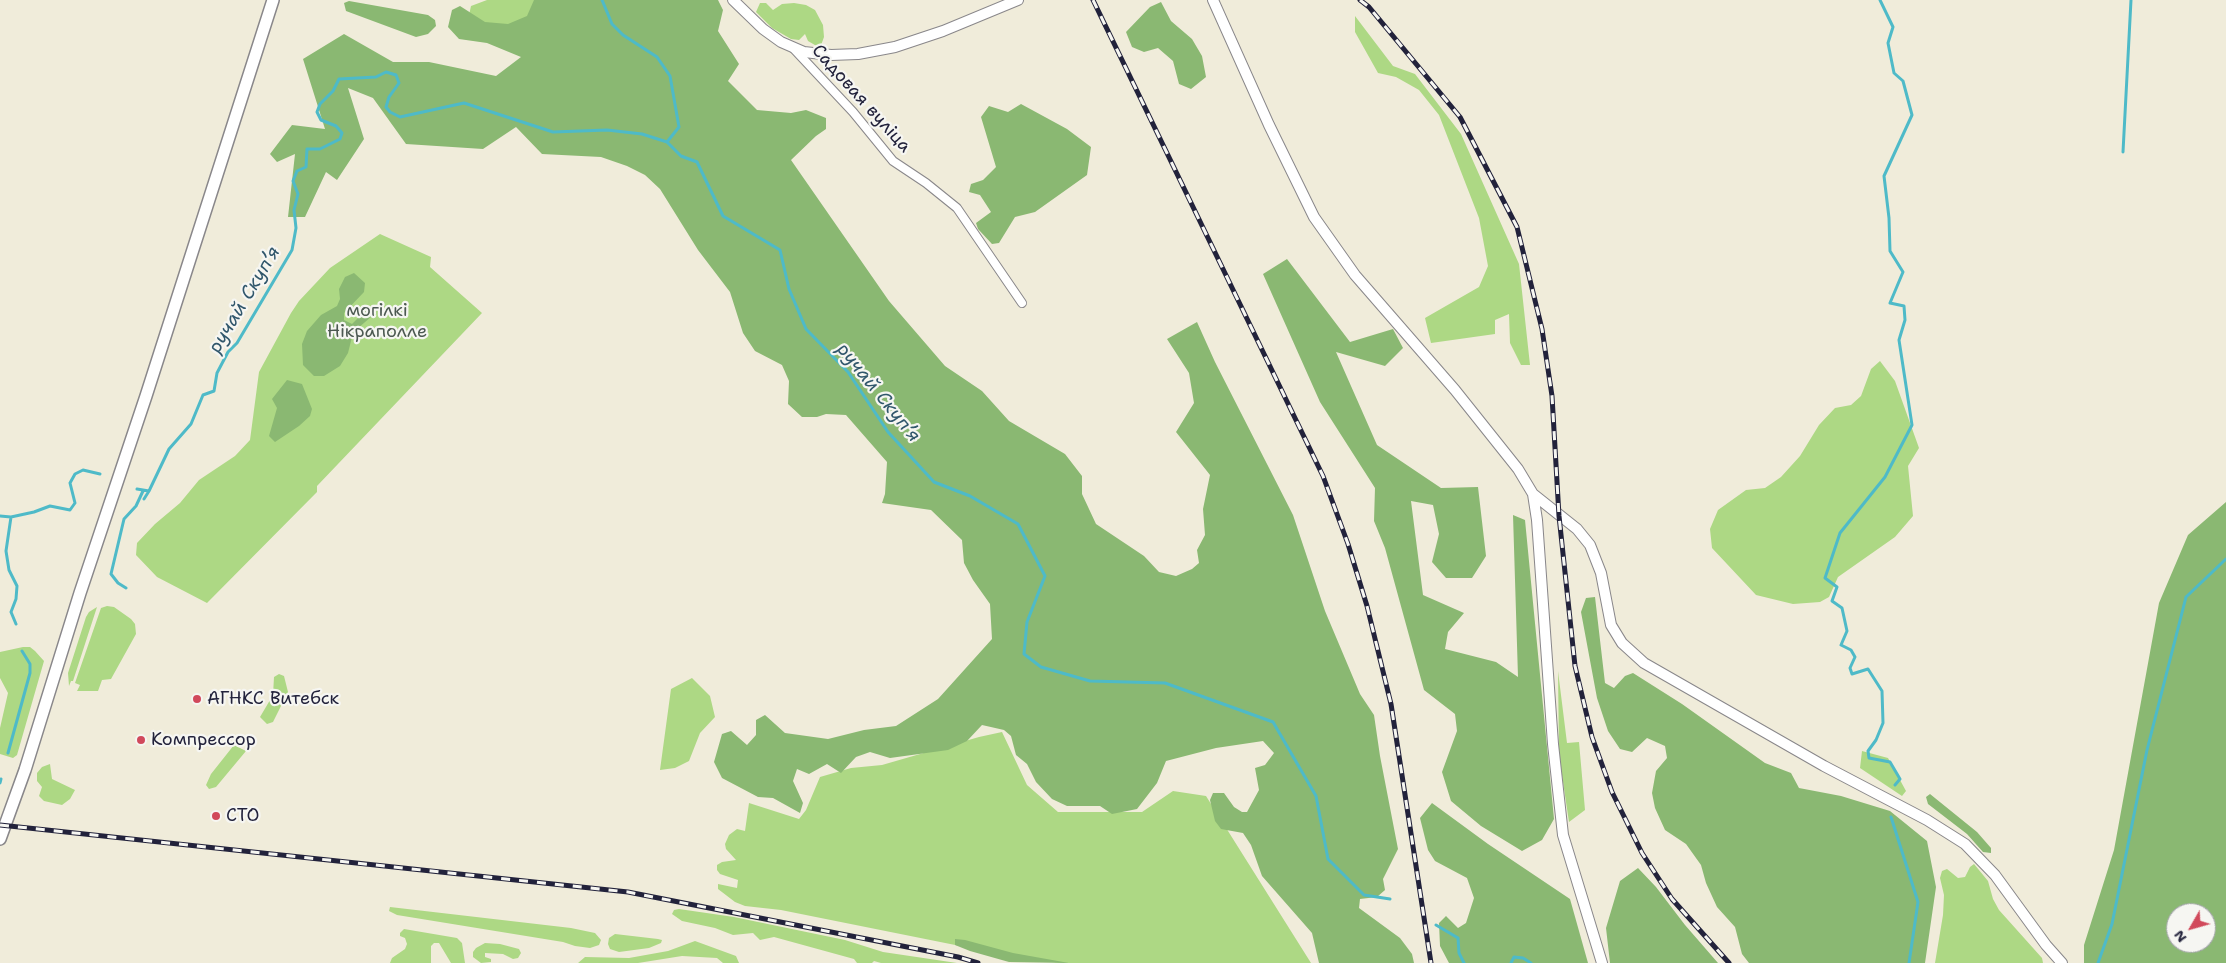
<!DOCTYPE html>
<meta charset="utf-8">
<style>
body{margin:0}
#map{position:relative;width:2226px;height:963px;overflow:hidden;background:#f0ecda;font-family:"Shantell Sans",sans-serif}
canvas{display:block}
.north{position:absolute;left:2166px;top:903px;width:50px;height:50px;box-sizing:border-box;background:#f6f6f2;border:1px solid #a1a1a9;border-radius:50%;rotate:232deg;font-size:14px;font-weight:700;line-height:20px;text-align:center;color:#22223b}
.north::after{content:'';display:block;margin:auto;width:18px;height:22px;background:#d1495b;clip-path:polygon(50% 0,100% 100%,50% 72%,0 100%)}
</style>
<div id="map">
<canvas width="2226" height="963"></canvas>
<div class="north">N</div>
</div>
<script>
const ctx = document.querySelector('canvas').getContext('2d');
ctx.lineJoin = 'round';
function fillPath(path, color) {
  ctx.fillStyle = color;
  ctx.fill(path, 'evenodd');
}
function poly(rows) {
  const path = new Path2D();
  for (const r of rows) {
    path.moveTo(r[0], r[1]);
    for (let i = 2; i < r.length; i += 2) path.lineTo(r[i], r[i + 1]);
  }
  return path;
}
function trace(path, color, width, dash) {
  ctx.strokeStyle = color;
  ctx.lineWidth = width;
  ctx.lineCap = dash ? 'butt' : 'round';
  ctx.setLineDash(dash || []);
  ctx.stroke(path);
}
function label(font, color, halo, rows, align = 'center') {
  ctx.font = font + ' "Shantell Sans",sans-serif';
  ctx.lineWidth = 4.5;
  ctx.setLineDash([]);
  ctx.textBaseline = 'middle';
  ctx.strokeStyle = halo;
  ctx.fillStyle = color;
  for (const [text, x, y, turn = 0] of rows) {
    ctx.save();
    ctx.translate(x, y);
    ctx.rotate((+turn || 0) * Math.PI / 180);
    ctx.textAlign = isNaN(turn) ? turn : align;
    if (halo) ctx.strokeText(text, 0, 0);
    ctx.fillText(text, 0, 0);
    ctx.restore();
  }
}
const green = poly([
 [487,0,555,0,545,26,466,29,471,6],
 [760,3,766,3,773,10,782,4,794,3,806,5,815,10,823,25,824,37,820,48,808,41,805,34,799,40,791,39,772,28,756,12],
 [1355,16,1393,66,1415,74,1461,134,1519,264,1530,365,1521,365,1510,343,1509,314,1495,320,1495,334,1431,343,1425,318,1479,287,1488,266,1479,218,1439,115,1419,90,1396,77,1378,73,1355,32],
 [380,234,431,257,430,267,482,313,317,486,317,492,207,603,157,577,136,555,137,543,155,524,180,503,199,480,235,456,250,440,259,372,291,313,299,301,330,268],
 [1880,361,1895,381,1919,448,1908,466,1913,516,1895,537,1838,577,1829,597,1820,602,1793,604,1756,595,1712,548,1710,529,1718,510,1746,490,1765,488,1781,477,1800,456,1819,425,1835,408,1851,405,1861,396,1871,369],
 [107,606,114,607,131,619,135,624,136,634,111,679,102,680,98,691,77,691,80,685,75,683,101,608],
 [97,607,73,681,71,681,69,686,68,673,86,617,89,612],
 [23,647,30,647,35,651,44,661,17,755,13,758,0,754,0,728,8,693,0,678,0,652],
 [1558,671,1567,743,1579,742,1585,810,1569,822,1559,755],
 [279,674,284,676,288,692,273,722,267,724,260,717,273,695,274,677],
 [692,678,710,696,715,717,700,733,689,761,675,768,660,770,671,689],
 [1002,732,1027,785,1058,812,1142,812,1173,791,1206,796,1311,963,1059,963,1000,954,781,910,745,906,735,902,718,889,718,884,737,888,738,880,720,874,717,870,717,865,722,862,736,860,726,849,725,844,729,835,737,829,745,831,749,803,799,819,806,810,820,777,851,768,882,765,979,737],
 [234,745,246,751,216,787,209,789,206,785,211,774],
 [1862,751,1888,758,1906,791,1902,796,1860,768],
 [50,764,52,779,75,790,70,799,62,805,44,801,39,796,42,787,37,781,37,773,42,767],
 [1974,864,1988,881,1993,899,1999,910,2042,958,2043,963,1935,963,1943,915,1944,895,1940,878,1942,871,1947,869,1958,878,1965,877,1970,867],
 [390,907,571,928,595,933,601,940,599,945,590,948,575,946,563,942,397,915,389,911],
 [679,909,734,917,845,940,883,952,957,963,881,963,874,961,872,963,857,963,854,959,774,937,760,940,753,933,733,935,715,928,682,921,672,914,674,910],
 [404,929,457,938,462,943,465,963,451,963,439,943,434,943,431,946,431,963,390,963,392,958,405,949,407,944,405,938,400,936,400,933],
 [615,934,658,939,662,940,661,943,649,948,619,952,610,949,608,944,609,938],
 [695,941,736,956,739,963,723,963,717,958,682,956,638,963,578,963,585,957,629,958,668,951],
 [485,943,500,944,519,949,521,953,518,958,513,959,503,954,485,953,485,957,491,959,491,962,481,963,473,957,473,952,476,948]
]);
const forest = poly([
 [534,0,718,0,723,10,718,31,739,64,728,81,757,110,791,113,806,110,826,118,826,129,816,136,791,160,889,301,945,366,982,391,1009,421,1065,454,1082,476,1082,494,1096,524,1144,556,1159,572,1176,576,1192,569,1199,563,1197,550,1205,535,1203,509,1210,475,1176,432,1194,403,1189,373,1167,339,1197,322,1215,362,1293,515,1325,611,1360,694,1374,715,1380,756,1398,849,1383,879,1385,890,1377,897,1360,899,1359,908,1400,938,1412,954,1414,963,1319,963,1312,933,1262,876,1251,845,1243,833,1221,829,1215,821,1210,800,1213,793,1224,793,1234,807,1242,812,1247,812,1259,790,1255,768,1265,765,1274,753,1263,741,1216,748,1166,761,1157,783,1137,809,1112,814,1100,806,1067,806,1052,799,1036,782,1027,764,1016,755,1011,736,1004,730,982,725,967,741,948,750,890,758,870,752,856,757,841,773,827,764,809,774,797,769,793,781,803,803,800,813,773,798,758,797,722,778,714,762,722,734,731,731,747,745,756,735,756,720,765,715,785,733,828,739,864,730,896,726,938,699,992,639,990,604,973,580,964,563,962,540,931,510,882,503,885,494,887,462,846,415,826,414,817,417,802,417,788,404,789,381,782,365,755,351,743,333,730,292,698,250,660,189,645,175,627,166,601,157,542,154,516,127,483,149,406,144,373,98,348,88,364,139,337,180,326,172,305,217,288,217,295,154,277,162,270,154,292,125,325,129,303,59,344,34,393,62,429,62,496,76,521,57,487,43,459,39,448,27,452,10,460,6,485,22,508,24,527,16],
 [349,1,428,15,435,20,436,26,428,34,416,37,346,11,344,3],
 [1161,2,1171,21,1192,39,1202,56,1206,77,1191,89,1179,84,1173,61,1158,48,1144,52,1132,47,1126,32,1150,7],
 [1021,104,1067,129,1091,147,1087,175,1035,212,1015,217,999,243,992,244,978,229,976,223,991,212,980,195,969,192,971,184,983,180,996,167,981,117,989,106,1008,112],
 [1287,259,1350,342,1393,329,1403,348,1385,366,1336,352,1377,445,1441,488,1478,487,1486,556,1472,578,1446,578,1432,562,1439,534,1433,505,1411,501,1423,595,1464,613,1448,632,1445,649,1496,662,1518,677,1513,515,1525,520,1554,819,1542,840,1522,851,1481,826,1451,801,1442,772,1457,731,1455,714,1424,690,1385,548,1374,521,1375,488,1320,402,1263,274],
 [354,273,365,283,364,292,344,313,344,320,352,324,360,316,364,307,369,306,372,316,357,329,352,337,348,353,340,366,324,376,314,376,303,365,302,344,307,331,321,315,337,306,340,299,339,289,345,277],
 [287,380,302,384,312,409,310,416,299,426,275,442,269,436,277,408,272,399],
 [2226,502,2226,963,2084,963,2084,945,2114,850,2159,603,2188,535],
 [2176,913,2206,913,2206,943,2176,943],
 [1595,597,1605,683,1614,688,1625,676,1633,673,1682,704,1765,763,1791,773,1799,788,1841,796,1890,811,1927,841,1936,887,1925,963,1749,963,1742,954,1735,927,1717,907,1706,883,1701,865,1686,844,1665,830,1655,808,1652,793,1656,771,1667,758,1665,746,1647,738,1632,752,1620,749,1608,731,1597,698,1581,612,1586,598],
 [1930,794,1977,832,1991,848,1991,853,1983,852,1967,834,1928,804,1926,797],
 [1432,803,1488,844,1570,899,1588,963,1449,963,1440,946,1439,923,1446,916,1458,928,1466,923,1474,898,1467,878,1435,861,1428,850,1420,818],
 [1638,868,1656,887,1685,925,1718,963,1610,963,1606,928,1620,881],
 [955,939,965,940,1013,953,1069,963,1009,962,970,951,955,945]
]);
const stream = poly([
 [602,0,612,24,623,35,657,57,670,76,679,127,667,142],
 [1880,0,1893,27,1888,43,1894,73,1903,81,1912,115,1884,176,1889,218,1890,251,1903,272,1890,303,1904,306,1905,320,1899,340,1912,425,1885,477,1840,533,1825,578,1837,587,1832,601,1842,608,1847,631,1841,645,1851,650,1855,657,1850,668,1852,674,1868,669,1882,691,1883,723,1876,740,1868,751,1869,758,1890,762,1900,779,1895,785],
 [2123,152,2131,0],
 [137,489,149,491,169,449,191,424,203,395,214,391,217,373,228,352,237,343,292,250,296,228,294,210,298,194,293,181,297,171,306,167,307,149,320,149,340,139,342,133,336,126,321,120,317,112,320,104,333,91,339,79,376,77,386,72,396,75,399,83,389,97,386,107,390,112,400,117,464,103,553,132,607,130,642,134,667,142,681,156,697,162,723,216,780,250,789,289,806,329,848,372,888,432,934,482,970,496,1018,524,1045,576,1027,622,1024,654,1041,667,1090,681,1165,683,1273,722,1316,796,1328,859,1364,895,1390,899],
 [144,499,149,491],
 [0,516,11,517,34,512,50,506,70,510,75,503,70,483,75,474,83,470,100,474],
 [11,517,6,551,9,570,17,586,16,599,11,612,16,624],
 [126,588,118,583,111,574,124,519,136,506,143,491],
 [8,753,30,673,30,664,22,651],
 [0,783,1,779],
 [1891,817,1918,902,1909,963],
 [1436,925,1458,938,1459,953,1464,963],
 [1511,963,1514,957,1523,958,1531,963],
 [2098,963,2112,924,2147,750,2186,597,2226,559]
]);
const street = poly([
 [794,49,853,112,893,161,926,183,957,208,1022,303]
]);
const secondary = poly([
 [733,0,763,29,781,42,804,52,831,55,858,54,895,47,943,31,1018,0],
 [1213,0,1269,125,1314,217,1355,275,1455,390,1518,469,1533,494,1577,529,1590,545,1601,573,1611,625,1622,643,1644,663,1824,766,1927,820,1965,844,1995,875,2046,945,2062,963],
 [1533,494,1537,520,1553,744,1563,835,1602,963]
]);
const primary = poly([
 [0,839,25,770,80,593,146,396,273,0]
]);
const rail = poly([
 [1093,0,1323,476,1348,544,1367,606,1391,704,1431,963],
 [1360,0,1369,7,1460,117,1517,227,1542,329,1552,396,1559,516,1575,666,1592,737,1612,792,1642,853,1672,899,1729,963],
 [0,825,628,892,958,957,978,963]
]);
const markers = [
 [197,699,5,"#d1495b"],
 [141,740,5,"#d1495b"],
 [216,816,5,"#d1495b"]
];
const streetNames = [
 ["Садовая вуліца",861,99,48]
];
const parkNames = [
 ["могілкі",377,311],
 ["Нікраполле",377,332]
];
const poiNames = [
 ["АГНКС Витебск",207,699],
 ["Компрессор",151,740],
 ["СТО",226,816]
];
const waterNames = [
 ["ручай Скупʼя",245,300,-59],
 ["ручай Скупʼя",878,393,51]
];
fillPath(green, '#add884');
fillPath(forest, '#8ab872');
trace(stream, '#4ebac8', 3);
trace(street, '#89878a', 10);
trace(secondary, '#89878a', 12);
trace(primary, '#89878a', 14);
trace(street, '#fff', 8);
trace(secondary, '#fff', 10);
trace(primary, '#fff', 11);
trace(rail, '#22223b', 5);
trace(rail, '#f6f6f2', 3, [9]);
for (const [x, y, r, color] of markers) {
  const dot = new Path2D();
  dot.arc(x, y, r, 0, 2 * Math.PI);
  ctx.fillStyle = color;
  ctx.fill(dot);
  trace(dot, '#f6f6f2', 2);
}
label('18px', '#22223b', '#f6f6f2', streetNames);
label('18px', '#4c5951', '#f6f6f2', parkNames);
label('18px', '#22223b', '#f6f6f2', poiNames, 'left');
label('italic 19px', '#31576c', '#f6f6f2', waterNames);
</script>
